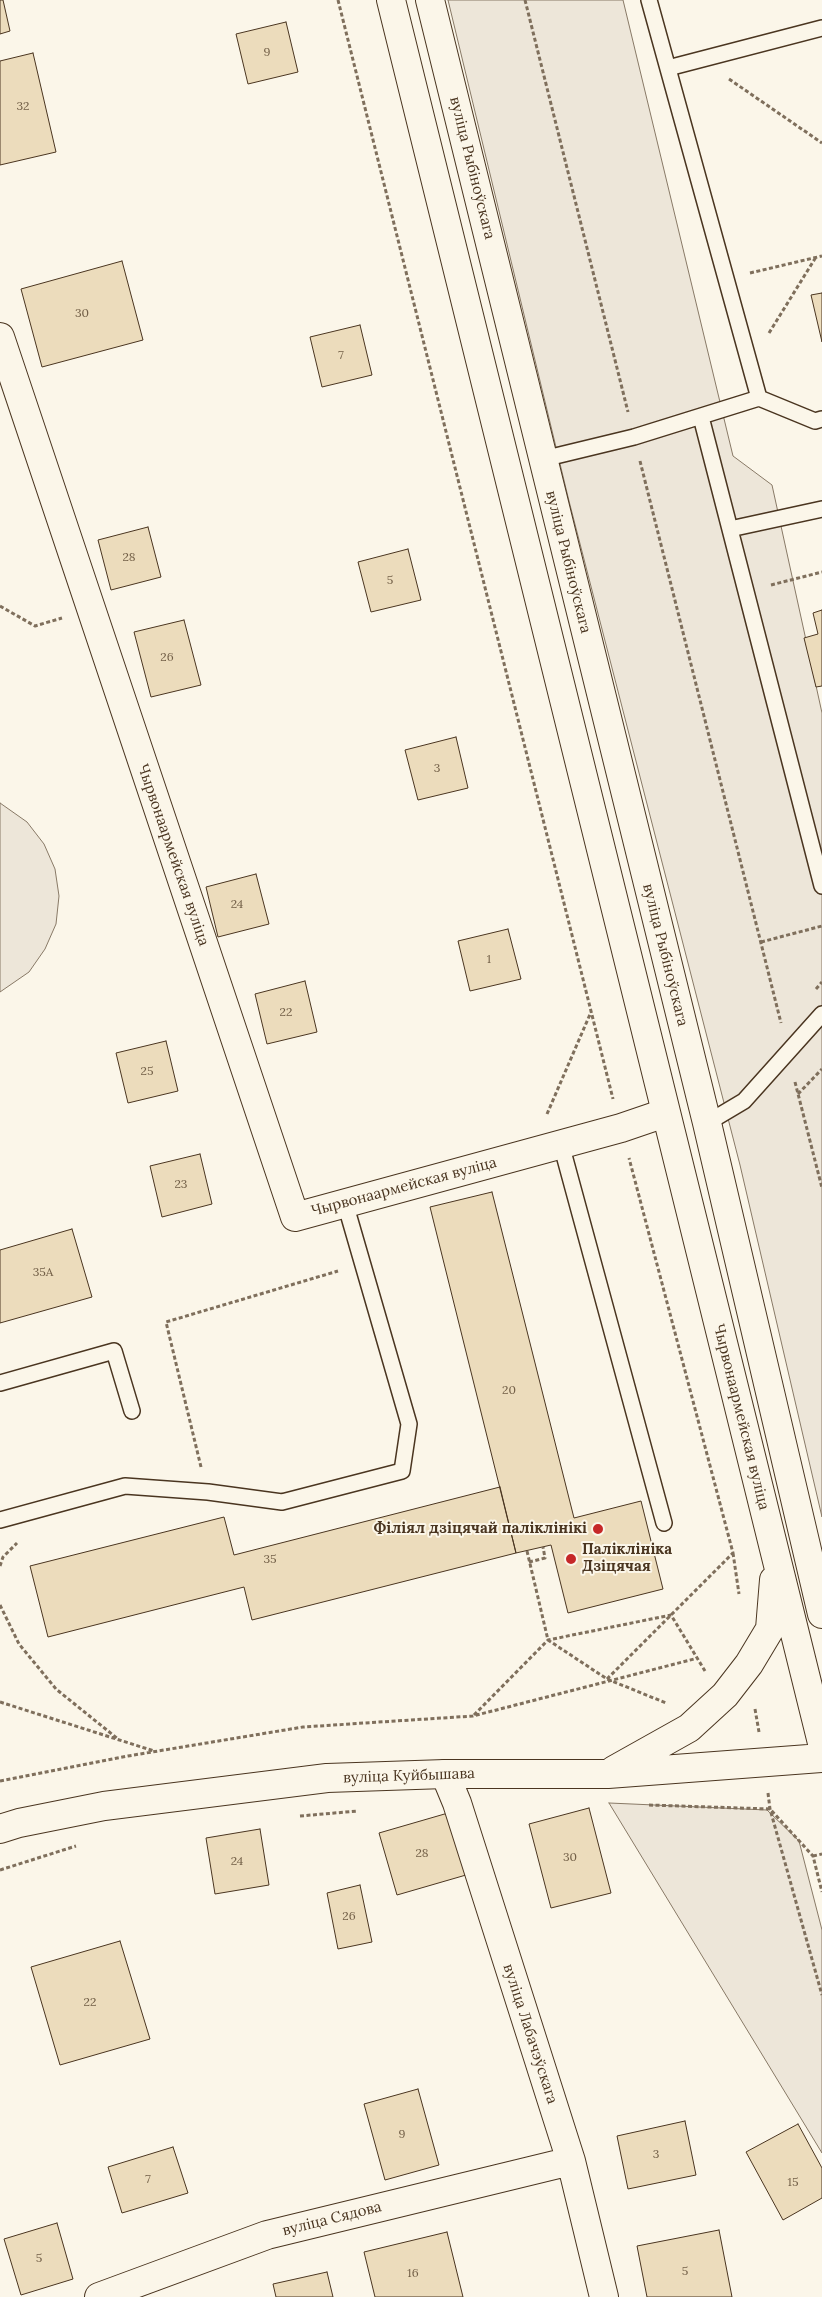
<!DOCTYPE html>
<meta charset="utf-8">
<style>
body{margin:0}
canvas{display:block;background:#fbf6e9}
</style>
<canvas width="822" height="2297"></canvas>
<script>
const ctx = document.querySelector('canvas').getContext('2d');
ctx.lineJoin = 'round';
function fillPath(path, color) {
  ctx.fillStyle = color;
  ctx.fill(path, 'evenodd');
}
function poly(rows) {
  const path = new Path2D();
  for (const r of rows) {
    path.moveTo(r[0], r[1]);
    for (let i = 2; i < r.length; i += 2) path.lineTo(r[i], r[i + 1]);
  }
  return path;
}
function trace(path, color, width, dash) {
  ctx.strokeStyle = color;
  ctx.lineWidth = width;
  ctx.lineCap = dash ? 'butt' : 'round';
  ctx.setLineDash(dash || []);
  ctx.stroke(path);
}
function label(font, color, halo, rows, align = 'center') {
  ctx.font = font + ' Lora,serif';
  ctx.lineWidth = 4;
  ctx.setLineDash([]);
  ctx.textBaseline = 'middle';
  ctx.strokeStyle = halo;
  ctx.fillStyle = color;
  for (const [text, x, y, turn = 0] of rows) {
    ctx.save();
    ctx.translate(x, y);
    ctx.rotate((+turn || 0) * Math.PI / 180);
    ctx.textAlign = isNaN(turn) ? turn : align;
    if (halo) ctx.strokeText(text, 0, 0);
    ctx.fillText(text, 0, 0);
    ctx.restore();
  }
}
const green = poly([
 [448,0,623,0,733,456,772,485,822,713,822,1517,740,1165,569,501,448,0],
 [0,803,27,822,44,844,55,869,59,896,56,924,45,949,29,972,0,992,0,803],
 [609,1803,767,1810,799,1841,822,1930,822,2153,609,1803]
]);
const building = poly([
 [0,0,3,0,10,31,0,34,0,0],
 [286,22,298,72,248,84,236,34,286,22],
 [33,53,56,152,0,165,0,61,33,53],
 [122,261,143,340,42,367,21,289,122,261],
 [822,293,822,342,811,295,822,293],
 [360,325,372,375,322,387,310,337,360,325],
 [148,527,161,577,111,590,98,540,148,527],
 [408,549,421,600,371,612,358,562,408,549],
 [822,610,822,686,816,687,804,638,818,634,813,613,822,610],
 [184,620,201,685,151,697,134,632,184,620],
 [456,737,468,788,418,800,405,750,456,737],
 [256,874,269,924,218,937,206,887,256,874],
 [508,929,521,979,470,991,458,941,508,929],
 [305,981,317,1032,267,1044,255,994,305,981],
 [166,1041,178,1091,128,1103,116,1053,166,1041],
 [200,1154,212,1204,162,1217,150,1166,200,1154],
 [492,1192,574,1518,641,1501,663,1589,568,1613,551,1545,516,1553,430,1207,492,1192],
 [72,1229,92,1297,0,1323,0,1250,72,1229],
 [500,1487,516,1553,252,1620,244,1587,48,1637,30,1566,224,1517,234,1555,500,1487],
 [589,1808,611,1893,551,1908,529,1824,589,1808],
 [448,1813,466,1875,397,1895,379,1833,448,1813],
 [260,1829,269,1885,215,1894,206,1838,260,1829],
 [360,1885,372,1942,338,1949,327,1893,360,1885],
 [120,1941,150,2039,60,2065,31,1967,120,1941],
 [418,2089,439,2165,385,2180,364,2104,418,2089],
 [685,2121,696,2175,628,2189,617,2136,685,2121],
 [798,2124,822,2168,822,2198,783,2220,746,2152,798,2124],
 [173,2147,188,2193,122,2213,108,2167,173,2147],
 [57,2223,73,2279,21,2295,4,2239,57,2223],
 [719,2230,732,2297,647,2297,637,2246,719,2230],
 [447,2232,463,2297,375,2297,364,2252,447,2232],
 [327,2272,333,2297,276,2297,273,2284,327,2272]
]);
const path = poly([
 [338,0,613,1099],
 [525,0,628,412],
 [729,79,822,143],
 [750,273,822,256],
 [769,333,816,257],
 [640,461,781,1023],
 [771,585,822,572],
 [0,606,35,626,62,618],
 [761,942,822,926],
 [816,989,822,982],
 [795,1082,822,1188],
 [798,1094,822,1069],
 [547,1114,591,1012],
 [201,1467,166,1322,338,1271],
 [527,1551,548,1640,607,1679,666,1703],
 [733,1553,739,1594],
 [529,1562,545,1558,543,1547],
 [0,1566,3,1557,17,1543],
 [0,1605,19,1644,56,1689,118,1739],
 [607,1679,733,1553,629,1158],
 [0,1702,154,1751],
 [755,1709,759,1732],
 [474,1715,548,1640,671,1615,705,1671],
 [0,1781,128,1756,303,1727,473,1716,698,1658],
 [768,1793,770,1809,822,1995],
 [649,1805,770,1809,813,1856,822,1892],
 [300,1816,358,1811],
 [813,1856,822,1854],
 [0,1870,76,1846]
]);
const lane = poly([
 [649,0,759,398],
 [668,68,822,28],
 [701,417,822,886],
 [543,459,634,437,759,398,815,421,822,419],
 [730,529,822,509],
 [707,1123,744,1101,822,1014],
 [561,1144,664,1523],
 [0,1383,114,1351,132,1411],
 [0,1520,125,1486,208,1492,282,1502,402,1471,409,1424,345,1203]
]);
const street = poly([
 [0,337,295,1217,621,1128,665,1113],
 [445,1774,457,1803,571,2161,604,2297],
 [99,2297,267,2235,571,2161]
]);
const secondary = poly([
 [391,0,822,1743],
 [430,0,707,1123,822,1614],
 [614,1770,689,1728,725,1695,749,1664,770,1629,774,1580],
 [0,1829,19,1823,104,1806,327,1778,445,1774,608,1774,822,1758]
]);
const markers = [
 [598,1529,6,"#c62828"],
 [571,1559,6,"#c62828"]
];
const numberNames = [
 ["9",267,53],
 ["32",23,107],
 ["30",82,314],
 ["7",341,356],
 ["28",129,558],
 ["5",390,581],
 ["26",167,658],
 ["3",437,769],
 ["24",237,905],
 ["1",489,960],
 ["22",286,1013],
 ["25",147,1072],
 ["23",181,1185],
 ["35А",43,1273],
 ["20",509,1391],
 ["35",270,1560],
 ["28",422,1854],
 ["30",570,1858],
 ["24",237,1862],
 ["26",349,1917],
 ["22",90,2003],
 ["9",402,2135],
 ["3",656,2155],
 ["7",148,2180],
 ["15",793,2183],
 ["5",39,2259],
 ["5",685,2272],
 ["16",413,2274]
];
const streetNames = [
 ["вуліца Рыбіноўскага",472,168,76],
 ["вуліца Рыбіноўскага",568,562,76],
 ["Чырвонаармейская вуліца",173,855,71],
 ["вуліца Рыбіноўскага",665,955,76],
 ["Чырвонаармейская вуліца",404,1187,-15],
 ["Чырвонаармейская вуліца",741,1417,76],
 ["вуліца Куйбышава",409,1776,-2],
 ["вуліца Лабачэўскага",530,2034,72],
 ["вуліца Сядова",332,2219,-14]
];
const poiNames = [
 ["Філіял дзіцячай паліклінікі",587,1529],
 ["Паліклініка",582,1550,"left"],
 ["Дзіцячая",582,1567,"left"]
];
fillPath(green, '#ede6d9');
trace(green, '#887966', 1);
fillPath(building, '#ecdcbc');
trace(building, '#4a3520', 1);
trace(lane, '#4a3520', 18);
trace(street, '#4a3520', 30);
trace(secondary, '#4a3520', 30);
trace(path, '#7f6f5c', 3, [4, 2.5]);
trace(lane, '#fbf6e9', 15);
trace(street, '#fbf6e9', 28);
trace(secondary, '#fbf6e9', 28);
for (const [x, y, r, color] of markers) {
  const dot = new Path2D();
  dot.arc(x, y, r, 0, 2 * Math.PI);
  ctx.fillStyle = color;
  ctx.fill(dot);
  trace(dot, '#fbf6e9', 2);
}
label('12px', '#725f47', null, numberNames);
label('15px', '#4a3520', '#fbf6e9', streetNames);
label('bold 15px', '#4a3520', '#fbf6e9', poiNames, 'right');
</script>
